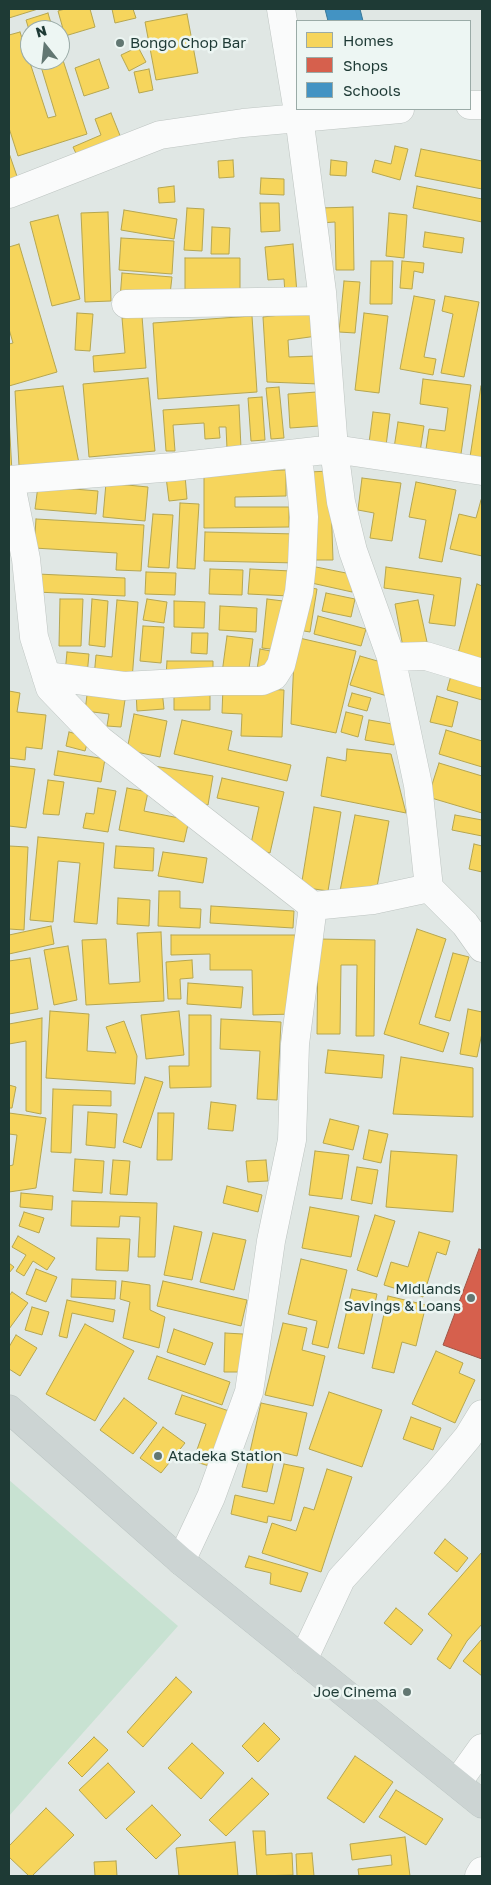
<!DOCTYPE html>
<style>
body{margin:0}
#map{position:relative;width:491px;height:1885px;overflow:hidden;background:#e0e7e4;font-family:"Golos Text",sans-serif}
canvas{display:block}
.frame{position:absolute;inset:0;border:10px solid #1e3a35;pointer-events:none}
.legend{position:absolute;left:296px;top:20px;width:175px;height:90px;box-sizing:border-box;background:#edf6f3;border:1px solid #9aaba7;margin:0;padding:6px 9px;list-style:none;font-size:15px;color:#1e3a35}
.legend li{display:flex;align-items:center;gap:10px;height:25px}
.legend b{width:25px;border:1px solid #9aaba7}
.north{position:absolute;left:20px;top:20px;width:50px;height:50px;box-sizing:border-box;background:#edf6f3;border:1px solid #9aaba7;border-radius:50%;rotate:344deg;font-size:14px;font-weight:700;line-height:20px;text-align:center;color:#1e3a35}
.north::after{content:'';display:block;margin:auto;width:18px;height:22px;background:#627772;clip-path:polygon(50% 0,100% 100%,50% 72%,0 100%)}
</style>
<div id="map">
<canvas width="491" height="1885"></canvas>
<div class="frame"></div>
<ul class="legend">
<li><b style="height:14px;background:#f6d55c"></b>Homes</li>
<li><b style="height:14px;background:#d6604d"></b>Shops</li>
<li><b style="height:14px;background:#4393c3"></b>Schools</li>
</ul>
<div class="north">N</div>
</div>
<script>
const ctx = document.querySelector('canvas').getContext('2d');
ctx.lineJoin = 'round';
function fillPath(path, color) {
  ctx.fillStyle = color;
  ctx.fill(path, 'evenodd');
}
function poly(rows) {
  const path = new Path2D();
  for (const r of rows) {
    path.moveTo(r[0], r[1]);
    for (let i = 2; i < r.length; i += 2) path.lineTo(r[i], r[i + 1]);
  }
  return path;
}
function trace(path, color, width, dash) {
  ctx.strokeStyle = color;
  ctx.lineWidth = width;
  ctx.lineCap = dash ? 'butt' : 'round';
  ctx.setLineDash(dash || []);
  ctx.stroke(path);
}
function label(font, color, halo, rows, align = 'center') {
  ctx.font = font + ' "Golos Text",sans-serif';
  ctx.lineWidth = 5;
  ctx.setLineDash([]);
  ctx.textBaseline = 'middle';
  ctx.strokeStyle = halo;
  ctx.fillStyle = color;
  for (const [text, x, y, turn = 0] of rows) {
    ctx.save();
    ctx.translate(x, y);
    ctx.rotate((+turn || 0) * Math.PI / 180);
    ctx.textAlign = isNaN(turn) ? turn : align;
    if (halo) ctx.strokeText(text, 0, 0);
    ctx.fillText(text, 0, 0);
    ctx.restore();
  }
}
const green = poly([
 [9,1480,178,1626,9,1816]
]);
const homes = poly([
 [9,9,38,9,9,18,9,9],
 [65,9,90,9,95,27,65,36,58,11,65,9],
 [112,9,133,9,136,18,115,23,112,9],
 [48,13,53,30,30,30,30,33,26,20,48,13],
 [187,14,198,73,156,80,145,22,187,14],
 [20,32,48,118,56,116,39,60,60,60,60,51,87,134,18,156,9,128,9,35,20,32],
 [138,47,146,62,129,71,121,55,138,47],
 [99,59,109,88,84,96,75,68,99,59],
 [149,69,153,90,139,93,134,72,149,69],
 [111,113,123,143,79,160,73,147,101,135,95,119,111,113],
 [395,146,408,149,400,180,372,172,375,160,391,164,395,146],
 [421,149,482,161,482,189,415,176,421,149],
 [9,153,20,185,9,189,9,153],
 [233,160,234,177,219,178,218,161,233,160],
 [331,160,347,162,346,176,330,175,331,160],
 [261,178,284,179,284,195,260,194,261,178],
 [174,186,175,202,159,203,158,188,174,186],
 [417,186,482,199,482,222,413,208,417,186],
 [260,203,279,203,280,231,261,232,260,203],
 [353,207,354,270,336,270,335,222,320,223,320,208,353,207],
 [187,208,204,209,202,251,184,250,187,208],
 [124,210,177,219,174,239,121,230,124,210],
 [108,212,111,301,85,302,81,213,108,212],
 [389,213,407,215,404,258,386,256,389,213],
 [58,215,80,299,52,306,30,222,58,215],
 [212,227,230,228,229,254,211,254,212,227],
 [425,232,464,238,462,253,423,247,425,232],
 [121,238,174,241,172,274,119,270,121,238],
 [19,244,57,372,9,386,9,344,13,343,9,329,9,247,19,244],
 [293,244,297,293,285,294,284,279,268,280,265,247,293,244],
 [185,258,240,258,240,301,185,302,185,258],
 [371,261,393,261,392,304,370,304,371,261],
 [402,261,424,263,423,273,414,271,412,289,400,288,402,261],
 [122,273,172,277,169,303,120,299,122,273],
 [344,281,360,282,355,333,339,332,344,281],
 [414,296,435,300,424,357,436,359,433,375,400,369,414,296],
 [445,296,479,302,464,377,441,373,453,314,442,311,445,296],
 [314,311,317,336,288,340,289,357,315,356,319,384,267,382,263,317,314,311],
 [77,313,93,314,90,351,75,350,77,313],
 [364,313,388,316,379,393,355,390,364,313],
 [142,316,146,368,94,372,93,356,125,353,122,318,142,316],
 [252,316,257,392,158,399,153,323,252,316],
 [148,378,155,451,89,457,83,384,148,378],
 [423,379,471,385,461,454,426,449,429,429,445,431,448,408,420,404,423,379],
 [63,386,79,463,19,466,15,391,63,386],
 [481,386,482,386,482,458,470,457,481,386],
 [279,387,284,438,271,439,266,388,279,387],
 [317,392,319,426,290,428,288,394,317,392],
 [262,397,265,440,251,441,248,398,262,397],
 [239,405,241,448,227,449,226,427,219,427,220,438,205,439,204,423,173,425,175,451,166,451,163,410,239,405],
 [373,412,390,414,386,446,369,443,373,412],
 [9,418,12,472,9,472,9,418],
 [398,422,424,426,420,452,394,448,398,422],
 [286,470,286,496,235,497,235,507,289,507,289,527,204,528,204,472,286,470],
 [330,471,333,560,312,560,309,472,330,471],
 [185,475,187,499,169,501,166,477,185,475],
 [362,478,401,483,392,541,370,538,374,513,358,510,362,478],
 [416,482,456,490,442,562,419,558,426,520,409,517,416,482],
 [106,483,148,487,145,521,103,517,106,483],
 [38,486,98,491,96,514,35,509,38,486],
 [481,500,482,500,482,556,450,549,459,514,476,518,481,500],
 [180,503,199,504,195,569,177,568,180,503],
 [153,514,173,515,169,568,148,567,153,514],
 [36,519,144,525,141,571,116,570,117,553,34,548,36,519],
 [205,532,297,534,297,563,204,561,205,532],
 [311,566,356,575,352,592,307,582,311,566],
 [386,567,461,578,455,626,429,623,434,595,384,588,386,567],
 [210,569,243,570,242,595,209,594,210,569],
 [250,569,291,571,289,596,248,594,250,569],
 [146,572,176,573,175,595,145,594,146,572],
 [37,574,125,578,125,596,36,592,37,574],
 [477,584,482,586,482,664,457,657,477,584],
 [305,587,317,589,310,632,298,630,305,587],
 [326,593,355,599,351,617,322,611,326,593],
 [60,599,83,599,81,646,59,646,60,599],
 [92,599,108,601,105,647,89,645,92,599],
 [147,599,167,602,164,623,143,620,147,599],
 [267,599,283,601,278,650,262,648,267,599],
 [117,600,138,602,132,680,94,677,96,655,112,657,117,600],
 [418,600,427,642,403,647,395,604,418,600],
 [174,601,205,602,204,628,174,627,174,601],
 [220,606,257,608,256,632,219,630,220,606],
 [318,616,366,629,361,646,314,634,318,616],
 [143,626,164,627,161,663,140,661,143,626],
 [192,633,208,633,207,654,191,653,192,633],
 [227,636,253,639,248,676,222,673,227,636],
 [295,637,356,651,336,733,291,724,295,637],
 [260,649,276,652,274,672,257,670,260,649],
 [67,652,89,654,87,675,65,673,67,652],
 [360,656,381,662,387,696,350,685,360,656],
 [167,661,213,661,213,676,166,676,167,661],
 [452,672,482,681,482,700,447,690,452,672],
 [88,687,126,693,121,727,107,726,109,714,85,711,88,687],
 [223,687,284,690,282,737,241,736,242,714,222,713,223,687],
 [162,690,164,709,137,711,136,692,162,690],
 [9,691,20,693,17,712,46,715,42,749,26,747,25,760,9,758,9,691],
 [174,691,210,691,210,710,174,710,174,691],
 [352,693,371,698,367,711,348,706,352,693],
 [437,696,458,702,452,727,430,722,437,696],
 [346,712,363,716,358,737,341,732,346,712],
 [134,714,167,721,160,757,127,750,134,714],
 [182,720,232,731,228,750,291,765,287,781,174,754,182,720],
 [369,720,398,725,394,745,365,740,369,720],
 [446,730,482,741,482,767,439,754,446,730],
 [69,732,89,737,85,751,66,746,69,732],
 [347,749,391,754,406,813,321,796,327,757,346,761,347,749],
 [58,751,105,759,101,782,54,775,58,751],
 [439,763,482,776,482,813,428,797,439,763],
 [9,766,35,769,26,828,9,826,9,766],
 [154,766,213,776,208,805,189,801,154,766],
 [222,778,284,792,270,853,250,848,259,807,217,798,222,778],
 [48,780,64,782,59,815,43,814,48,780],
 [98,788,116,791,108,832,83,828,86,813,94,814,98,788],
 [127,788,148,792,144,811,189,820,184,842,119,830,127,788],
 [314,807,341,812,328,891,301,887,314,807],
 [355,815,389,821,375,898,340,891,355,815],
 [455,815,482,820,482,836,452,830,455,815],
 [38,837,104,843,97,924,74,922,80,863,58,861,53,922,30,920,38,837],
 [474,844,482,846,482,872,469,869,474,844],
 [9,846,28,847,24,930,9,929,9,846],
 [116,846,154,848,153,871,114,868,116,846],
 [163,852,207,858,203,883,158,876,163,852],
 [159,891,180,891,180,908,201,909,200,928,158,926,159,891],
 [118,898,150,900,149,926,117,924,118,898],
 [211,906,294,911,293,928,210,923,211,906],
 [51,926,54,944,9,954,9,935,51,926],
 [417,929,446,939,419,1024,449,1033,443,1052,384,1034,417,929],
 [161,932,164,1001,86,1005,82,940,106,939,109,984,140,982,137,933,161,932],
 [171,935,295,935,295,1014,253,1015,252,970,210,970,210,954,171,955,171,935],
 [318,939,375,940,374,1036,356,1036,357,965,341,965,340,1034,317,1034,318,939],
 [68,946,77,1000,54,1005,44,950,68,946],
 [453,953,469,957,450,1021,435,1017,453,953],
 [30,958,38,1009,9,1014,9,961,30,958],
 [192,960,193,978,180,979,181,999,168,999,166,962,192,960],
 [188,983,243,987,241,1008,187,1004,188,983],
 [468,1009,482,1012,482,1033,477,1057,460,1054,468,1009],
 [50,1011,89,1014,87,1051,116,1053,106,1027,124,1021,137,1056,135,1084,46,1078,50,1011],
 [179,1011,184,1055,146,1059,141,1015,179,1011],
 [189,1015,211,1015,211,1087,170,1088,169,1066,189,1066,189,1015],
 [42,1018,41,1114,26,1111,26,1041,9,1044,9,1024,42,1018],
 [221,1019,281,1022,277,1100,257,1099,260,1051,220,1049,221,1019],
 [328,1050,384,1055,382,1078,325,1073,328,1050],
 [401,1057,473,1068,473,1117,393,1114,401,1057],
 [145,1077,163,1082,141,1148,123,1142,145,1077],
 [9,1085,16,1087,12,1108,9,1108,9,1085],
 [53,1089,111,1091,111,1106,73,1105,71,1153,51,1152,53,1089],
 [211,1102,236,1105,233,1131,208,1129,211,1102],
 [88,1112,117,1114,115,1148,86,1145,88,1112],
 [9,1113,46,1118,36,1188,9,1192,9,1166,13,1165,17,1135,9,1134,9,1113],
 [158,1113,174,1113,172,1160,157,1160,158,1113],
 [330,1119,359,1126,353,1150,323,1143,330,1119],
 [369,1130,388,1134,381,1163,363,1159,369,1130],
 [315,1151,349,1155,342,1199,309,1195,315,1151],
 [391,1151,457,1155,453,1212,386,1207,391,1151],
 [75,1159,104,1161,102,1193,73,1191,75,1159],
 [113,1160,130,1161,127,1195,110,1194,113,1160],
 [266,1160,268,1181,248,1182,246,1161,266,1160],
 [357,1167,378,1170,372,1204,351,1200,357,1167],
 [227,1186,262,1195,258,1212,223,1203,227,1186],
 [21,1193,53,1196,52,1210,20,1207,21,1193],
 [72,1201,157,1203,155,1257,138,1257,140,1217,120,1216,119,1227,71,1226,72,1201],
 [310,1207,359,1216,351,1257,302,1248,310,1207],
 [24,1212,44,1218,39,1233,19,1226,24,1212],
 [375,1215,395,1221,377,1277,357,1270,375,1215],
 [174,1226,202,1232,192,1280,164,1275,174,1226],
 [419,1232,450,1241,446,1255,437,1252,423,1297,384,1285,391,1262,408,1267,419,1232],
 [213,1233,246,1240,234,1290,200,1282,213,1233],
 [18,1236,55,1258,47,1270,33,1261,24,1276,16,1271,26,1255,12,1247,18,1236],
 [97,1238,130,1239,128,1271,96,1270,97,1238],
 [301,1259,347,1270,328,1348,312,1344,317,1321,288,1314,301,1259],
 [9,1263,14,1267,9,1273,9,1263],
 [36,1269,57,1277,46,1302,26,1294,36,1269],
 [72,1279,116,1281,115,1299,71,1297,72,1279],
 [122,1281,150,1285,150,1310,165,1317,159,1348,123,1338,130,1302,120,1299,122,1281],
 [163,1281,247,1300,241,1326,157,1306,163,1281],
 [352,1289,377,1294,364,1354,338,1348,352,1289],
 [12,1292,28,1303,9,1329,9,1296,12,1292],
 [388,1296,426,1305,416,1346,402,1342,394,1373,372,1368,388,1296],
 [67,1300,115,1310,113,1322,72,1313,67,1338,59,1336,67,1300],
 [32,1307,49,1312,42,1335,25,1330,32,1307],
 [283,1323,307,1328,302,1350,325,1356,313,1406,265,1395,283,1323],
 [85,1324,134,1351,95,1421,46,1394,85,1324],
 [174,1329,213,1343,205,1365,167,1352,174,1329],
 [225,1333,243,1334,242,1372,224,1372,225,1333],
 [16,1335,37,1348,20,1376,9,1369,9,1347,16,1335],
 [436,1351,463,1363,459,1373,475,1380,455,1423,412,1404,436,1351],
 [157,1356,230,1382,222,1405,148,1379,157,1356],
 [329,1392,382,1410,362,1467,309,1449,329,1392],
 [182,1395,229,1411,209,1466,193,1461,206,1424,175,1414,182,1395],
 [124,1398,157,1423,133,1454,100,1430,124,1398],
 [261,1403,307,1413,297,1456,276,1451,267,1492,242,1487,261,1403],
 [411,1417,441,1428,433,1450,403,1439,411,1417],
 [163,1427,185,1443,161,1473,140,1458,163,1427],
 [284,1464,304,1468,291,1521,268,1516,267,1523,231,1514,235,1495,274,1504,284,1464],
 [327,1469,352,1477,321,1572,262,1553,272,1523,296,1531,304,1507,314,1510,327,1469],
 [445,1539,468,1558,457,1572,434,1553,445,1539],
 [482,1552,482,1624,467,1641,450,1669,437,1659,452,1635,428,1614,482,1552],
 [249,1556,308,1573,301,1592,270,1584,271,1573,245,1567,249,1556],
 [396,1608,423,1630,411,1645,384,1623,396,1608],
 [482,1639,482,1676,463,1661,482,1639],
 [176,1677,192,1692,143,1747,127,1732,176,1677],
 [264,1723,280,1739,258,1762,242,1746,264,1723],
 [94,1737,108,1750,82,1777,68,1763,94,1737],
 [192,1743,224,1773,201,1799,168,1768,192,1743],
 [355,1756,393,1782,364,1823,327,1798,355,1756],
 [108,1763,135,1792,106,1819,79,1790,108,1763],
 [252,1778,269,1794,226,1836,209,1820,252,1778],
 [396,1790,443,1819,426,1845,379,1817,396,1790],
 [152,1805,181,1835,156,1859,126,1829,152,1805],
 [46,1808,74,1835,32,1876,29,1876,9,1857,9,1846,46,1808],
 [253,1831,265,1831,266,1855,292,1853,293,1875,257,1876,253,1831],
 [405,1837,410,1876,359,1876,358,1869,392,1865,391,1855,352,1860,350,1844,405,1837],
 [235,1842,238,1876,179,1876,176,1848,235,1842],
 [312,1853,314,1876,297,1876,296,1854,312,1853],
 [116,1861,117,1876,95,1876,94,1862,116,1861]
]);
const shops = poly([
 [479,1249,482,1250,482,1359,443,1345,479,1249]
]);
const schools = poly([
 [325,9,360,9,363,21,328,21,325,9]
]);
const minor = poly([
 [281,9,297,106],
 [470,105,482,105],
 [298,109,322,292,334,449,341,502,353,551,391,657,418,785,429,888,465,924,482,948],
 [9,194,160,135,243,123,400,109],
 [126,304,322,301],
 [9,480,174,467,334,449,482,471],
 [10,480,26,559,34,637,50,688,100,740,313,906],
 [391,657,426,656,482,673],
 [46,676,124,686,216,681,262,681,274,676,281,665,299,592,302,564,304,517,298,453],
 [181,1561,211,1497,249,1392,271,1241,292,1140,295,1044,313,906,373,900,429,888],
 [303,1660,341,1579,438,1473,468,1437,482,1414],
 [457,1783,482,1748],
 [479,1876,482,1871]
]);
const major = poly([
 [9,1409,181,1561,482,1804]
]);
const markers = [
 [120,43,5,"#627772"],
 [471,1298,5,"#627772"],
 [158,1456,5,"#627772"],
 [407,1692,5,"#627772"]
];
const poiNames = [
 ["Bongo Chop Bar",130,43],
 ["Midlands",461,1289,"right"],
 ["Savings & Loans",461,1306,"right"],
 ["Atadeka Station",168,1456],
 ["Joe Cinema",397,1692,"right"]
];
fillPath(green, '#c8e2d2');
fillPath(homes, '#f6d55c');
trace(homes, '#b5a650', 1);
fillPath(shops, '#d6604d');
trace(shops, '#9f5546', 1);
fillPath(schools, '#4393c3');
trace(schools, '#387898', 1);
trace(minor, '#bdc4c1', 29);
trace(major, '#bac4c2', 29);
trace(minor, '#fafbfb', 28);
trace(major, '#ccd4d3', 28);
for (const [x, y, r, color] of markers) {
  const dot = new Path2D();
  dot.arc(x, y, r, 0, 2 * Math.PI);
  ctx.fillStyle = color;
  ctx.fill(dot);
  trace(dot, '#edf6f3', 2);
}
label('15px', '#1e3a35', '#edf6f3', poiNames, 'left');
</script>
